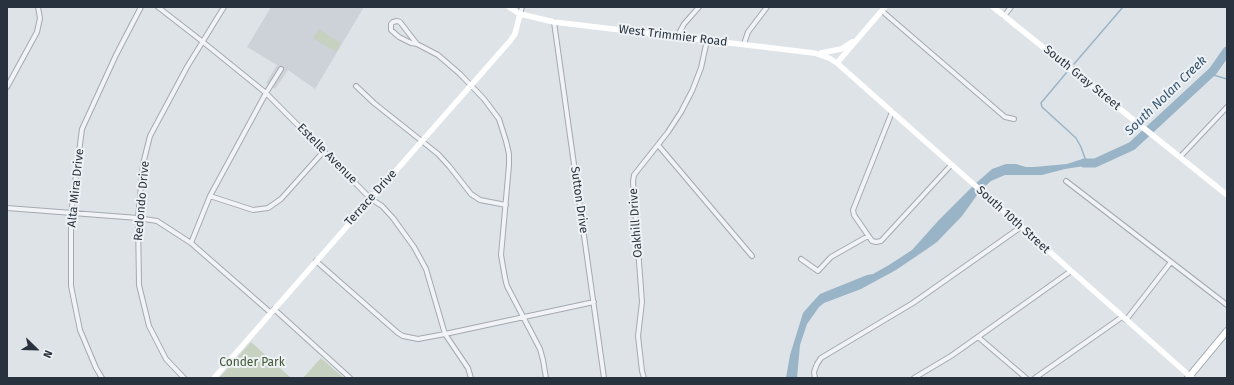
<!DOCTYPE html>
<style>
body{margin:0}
#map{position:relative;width:1234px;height:385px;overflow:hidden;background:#dee3e7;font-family:"Fira Sans",sans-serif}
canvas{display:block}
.frame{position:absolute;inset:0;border:8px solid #28323e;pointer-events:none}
.north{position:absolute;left:16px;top:329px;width:40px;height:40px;-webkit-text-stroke:3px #eef2f5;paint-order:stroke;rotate:113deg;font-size:11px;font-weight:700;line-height:16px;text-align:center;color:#28323e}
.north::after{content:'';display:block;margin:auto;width:14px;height:18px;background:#28323e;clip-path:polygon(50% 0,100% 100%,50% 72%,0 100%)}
</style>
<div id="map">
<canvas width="1234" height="385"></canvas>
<div class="frame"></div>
<div class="north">N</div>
</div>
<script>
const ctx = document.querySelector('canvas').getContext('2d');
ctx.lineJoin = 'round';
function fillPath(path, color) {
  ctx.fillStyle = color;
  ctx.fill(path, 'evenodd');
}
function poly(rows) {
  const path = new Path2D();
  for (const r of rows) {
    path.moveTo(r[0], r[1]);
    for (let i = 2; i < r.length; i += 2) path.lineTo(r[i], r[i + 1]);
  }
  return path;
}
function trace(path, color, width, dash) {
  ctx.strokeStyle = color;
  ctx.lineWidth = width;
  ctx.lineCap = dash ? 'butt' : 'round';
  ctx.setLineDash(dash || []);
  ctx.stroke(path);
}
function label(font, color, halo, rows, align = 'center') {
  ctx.font = font + ' "Fira Sans",sans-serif';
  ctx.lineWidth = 4;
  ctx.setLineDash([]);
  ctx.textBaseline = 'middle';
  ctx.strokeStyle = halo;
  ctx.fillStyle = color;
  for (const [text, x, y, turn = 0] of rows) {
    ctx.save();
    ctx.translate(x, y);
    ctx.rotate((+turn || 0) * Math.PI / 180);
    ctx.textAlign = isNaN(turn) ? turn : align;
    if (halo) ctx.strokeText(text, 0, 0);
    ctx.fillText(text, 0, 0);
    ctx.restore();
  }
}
const built = poly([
 [271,7,364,7,315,89,288,70,275,89,266,83,277,65,247,47]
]);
const green = poly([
 [319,29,341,43,336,52,313,38],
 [251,342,291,378,219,378],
 [321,358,344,378,303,378]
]);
const water = poly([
 [1089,159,1095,163,1091,165,1065,169,1042,175,1005,175,991,181,980,191,962,216,937,242,927,249,896,270,861,289,824,303,819,307,807,324,800,345,797,378,786,378,790,355,803,313,809,306,820,294,867,275,873,274,889,265,912,250,938,221,974,185,992,169,1006,164,1016,164,1026,167,1034,167,1067,164,1079,160]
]);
const stream = poly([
 [1074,64,1123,7],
 [1067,72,1041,103,1042,107,1076,138,1081,147,1086,161],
 [1210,74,1227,79]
]);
const river = poly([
 [1084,163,1095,163,1132,146,1213,71,1227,51]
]);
const street = poly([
 [158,7,203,42,266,93,371,199,382,206,393,218,414,247,426,269,445,334,468,368,471,378],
 [882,11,1005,117,1014,119],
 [520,14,522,7],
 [1004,16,1011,7],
 [554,22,604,378],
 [677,37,684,24,699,7],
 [417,44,411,43,399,37,391,30,391,24,393,22,397,21,400,22,417,44,438,55,460,74,484,99,499,119,506,141,509,154,509,165,501,255,505,278,507,286,540,349,543,360,546,378],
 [744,44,748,32,767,7],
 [356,86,374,103,438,154,449,166,471,194,480,200,506,205],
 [7,87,37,32,40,18,38,7],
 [892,112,853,210,854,215,872,241,876,242,881,241,951,165],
 [658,145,752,256],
 [1180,157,1227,107],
 [1066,181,1227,305],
 [210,196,253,210,268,208,281,199,324,151],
 [7,208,138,218,157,221,191,243,271,313],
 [191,243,210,196,266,93,281,69],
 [801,259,818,271,831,257,868,236],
 [316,261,398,333,403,336,418,339,445,334,594,302],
 [274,309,350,378],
 [1126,320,1171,262],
 [978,337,1026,378],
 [102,378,96,368,80,330,71,286,71,214,82,129,116,55,141,7],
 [184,378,166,359,149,326,139,285,138,218,143,164,150,136,187,67,224,7],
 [644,378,642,371,638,336,642,302,633,182,634,175,668,132,681,112,692,91,701,68,707,40],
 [815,378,814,372,817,364,821,358,913,303,1021,227],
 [914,378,951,356,1071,271],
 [1035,378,1122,317]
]);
const secondary = poly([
 [509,7,520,14,554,22,814,53,829,58,837,63,1192,378],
 [993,7,1227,195],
 [821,53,841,49,852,42],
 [837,63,885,7],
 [214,378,371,199,510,41,515,34,520,14]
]);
const primary = poly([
 [1188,378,1227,331]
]);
const streetNames = [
 ["West Trimmier Road",673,36,7],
 ["South Gray Street",1082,78,39],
 ["Estelle Avenue",327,154,45],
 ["Alta Mira Drive",76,188,-84],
 ["Terrace Drive",371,198,-48],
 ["Sutton Drive",579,200,82],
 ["Redondo Drive",142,201,-85],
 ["South 10th Street",1013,220,42],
 ["Oakhill Drive",636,223,-94]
];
const parkNames = [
 ["Conder Park",252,363]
];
const waterNames = [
 ["South Nolan Creek",1166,96,-44]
];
fillPath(built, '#cdd2d9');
fillPath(green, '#c6d1c0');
fillPath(water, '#9ab4c7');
trace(stream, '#9ab4c7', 1.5);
trace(river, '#9ab4c7', 9);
trace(street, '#a4aab1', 6);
trace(primary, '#9ea8b3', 8);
trace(street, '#f1f3f6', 4);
trace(secondary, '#fff', 5.5);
trace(primary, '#fff', 6);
label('12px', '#28323e', '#eef2f5', streetNames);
label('12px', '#405936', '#eef2f5', parkNames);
label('italic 13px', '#345470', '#eef2f5', waterNames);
</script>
